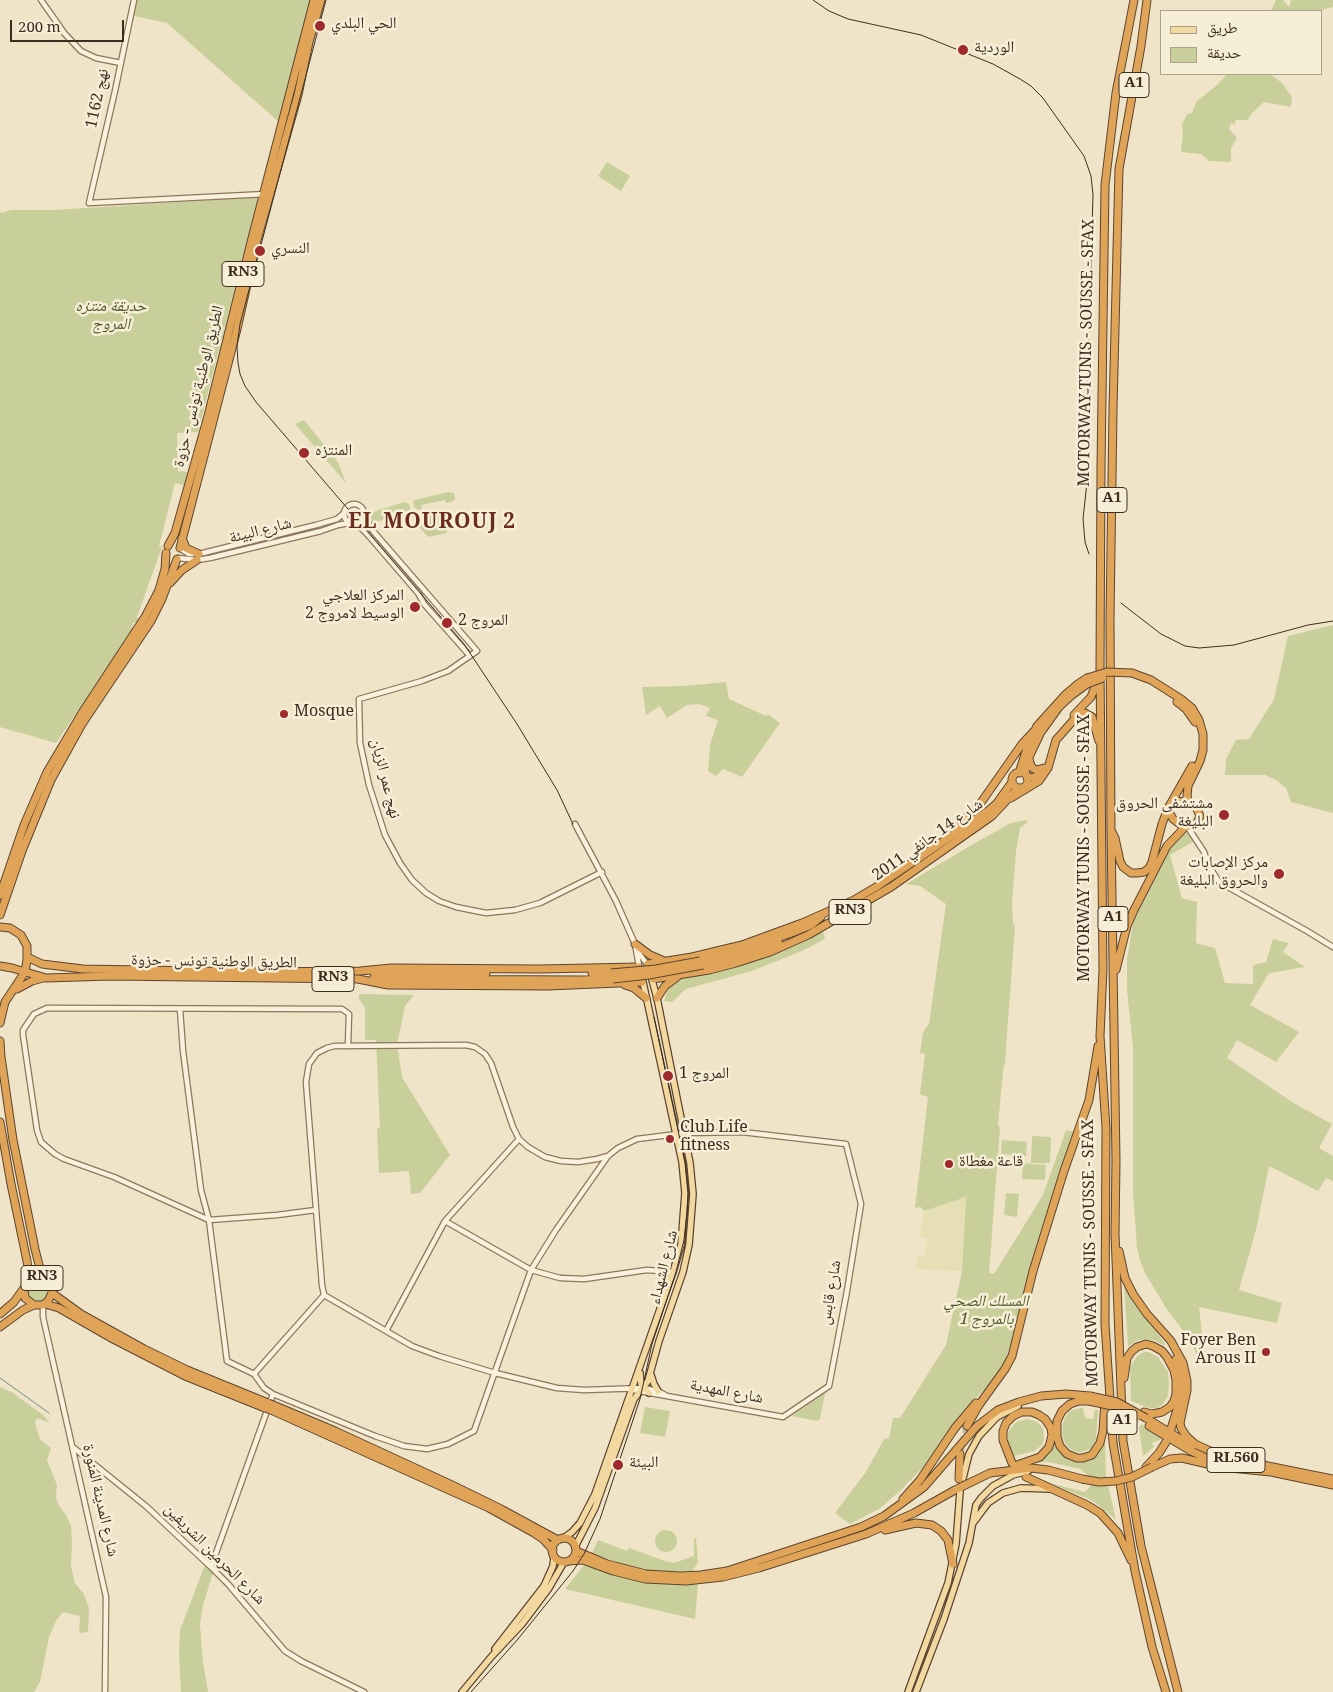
<!DOCTYPE html>
<meta charset="utf-8">
<style>
body{margin:0}
#map{position:relative;width:1333px;height:1692px;overflow:hidden;background:#f0e4c8;font-family:Georgia,"Noto Naskh Arabic",serif}
canvas{display:block}
.legend{position:absolute;left:1160px;top:10px;width:162px;height:65px;box-sizing:border-box;background:#f7eed8;border:1px solid #ada18e;margin:0;padding:6px 9px;list-style:none;font-size:15px;color:#3d2e20}
.legend li{display:flex;align-items:center;gap:10px;height:25px}
.legend b{width:25px;border:1px solid #ada18e}
.scale{position:absolute;left:10px;top:20px;width:114px;height:22px;box-sizing:border-box;border:2px solid #3d2e20;border-top:0;padding-left:6px;font-size:15px;line-height:18px;white-space:nowrap;color:#3d2e20;-webkit-text-stroke:4px #f7eed8;paint-order:stroke}
</style>
<div id="map">
<canvas width="1333" height="1692"></canvas>
<ul class="legend">
<li><b style="height:6px;background:#f3d9a0"></b>طريق</li>
<li><b style="height:14px;background:#c9cf9b"></b>حديقة</li>
</ul>
<div class="scale">200 m</div>
</div>
<script>
const ctx = document.querySelector('canvas').getContext('2d');
ctx.lineJoin = 'round';
function fillPath(path, color) {
  ctx.fillStyle = color;
  ctx.fill(path, 'evenodd');
}
function poly(rows) {
  const path = new Path2D();
  for (const r of rows) {
    if (r.length === 3) {
      path.moveTo(r[0] + r[2], r[1]);
      path.arc(r[0], r[1], r[2], 0, 2 * Math.PI);
      continue;
    }
    path.moveTo(r[0], r[1]);
    for (let i = 2; i < r.length; i += 2) path.lineTo(r[i], r[i + 1]);
  }
  return path;
}
function trace(path, color, width, dash) {
  ctx.strokeStyle = color;
  ctx.lineWidth = width;
  ctx.lineCap = dash ? 'butt' : 'round';
  ctx.setLineDash(dash || []);
  ctx.stroke(path);
}
function label(font, color, halo, rows, align = 'center') {
  ctx.font = font + ' Georgia,"Noto Naskh Arabic",serif';
  ctx.lineWidth = 5;
  ctx.setLineDash([]);
  ctx.textBaseline = 'middle';
  ctx.strokeStyle = halo;
  ctx.fillStyle = color;
  for (const [text, x, y, turn = 0] of rows) {
    ctx.save();
    ctx.translate(x, y);
    ctx.rotate((+turn || 0) * Math.PI / 180);
    ctx.textAlign = isNaN(turn) ? turn : align;
    if (halo) ctx.strokeText(text, 0, 0);
    ctx.fillText(text, 0, 0);
    ctx.restore();
  }
}
const farmland = poly([
 [966,1197,962,1271,916,1269,918,1255,925,1256,927,1238,920,1236,924,1211]
]);
const green = poly([
 [137,0,312,0,280,123,167,23,134,16],
 [1276,0,1283,0,1289,7,1291,0,1333,0,1333,7,1317,11,1271,11],
 [1227,74,1270,74,1282,83,1292,97,1291,107,1264,102,1251,114,1248,120,1236,120,1234,125,1231,123,1229,129,1237,138,1231,148,1231,162,1209,161,1201,154,1181,152,1183,134,1182,125,1187,114,1192,113,1196,102,1218,84],
 [607,162,630,176,621,191,598,176],
 [258,197,198,432,177,433,178,471,188,472,184,485,175,483,159,546,162,547,137,617,139,620,137,623,134,622,129,636,56,743,0,727,0,212,2,213,11,210,54,210],
 [304,420,338,462,346,483,295,424],
 [448,492,454,493,455,499,451,502,446,503,445,500,421,505,422,509,418,510,414,507,413,502,415,500],
 [404,502,409,504,410,509,408,511,402,513,401,510,394,511,392,518,371,523,369,518,370,514,376,511],
 [442,509,447,533,428,537,414,521,412,516],
 [1333,625,1333,813,1291,802,1286,788,1276,780,1265,775,1225,775,1226,759,1236,740,1249,739,1274,699,1288,636],
 [726,682,729,699,766,716,768,714,780,723,742,777,723,769,716,776,708,771,710,745,718,720,706,716,710,708,699,704,687,705,667,718,660,706,646,715,642,687,684,686],
 [1027,820,1028,822,1020,828,1016,851,1012,905,1013,923,1015,927,1005,1062,1003,1071,998,1125,1000,1128,989,1273,993,1274,996,1271,1043,1195,1066,1130,1075,1132,1027,1281,1005,1364,995,1379,961,1413,926,1464,900,1491,879,1509,850,1524,835,1513,866,1472,884,1439,889,1438,893,1418,900,1418,946,1345,962,1271,966,1197,924,1211,921,1207,915,1208,928,1097,920,1094,925,1054,920,1053,923,1032,929,1024,946,904,920,886,906,884,980,840,1011,823],
 [1184,832,1187,833,1194,841,1170,855,1182,898,1197,902,1196,943,1215,948,1225,983,1253,984,1253,965,1266,962,1273,939,1289,943,1283,952,1305,967,1269,973,1250,1005,1299,1032,1276,1062,1237,1040,1227,1058,1295,1104,1332,1124,1319,1148,1333,1156,1333,1181,1326,1178,1318,1191,1269,1166,1256,1230,1239,1290,1282,1303,1277,1323,1199,1307,1202,1334,1197,1355,1187,1336,1166,1308,1145,1273,1140,1260,1137,1248,1133,1192,1133,1047,1127,991,1127,960,1133,922,1166,853,1177,835],
 [823,932,825,939,802,951,752,971,693,987,686,989,672,1002,664,1001,669,988,674,982,691,975,788,947],
 [359,994,414,995,405,1006,398,1040,398,1050,402,1077,450,1155,420,1193,411,1194,409,1171,379,1173,377,1129,380,1128,376,1040,365,1040,365,1008,359,999],
 [1032,1136,1051,1137,1050,1163,1031,1163],
 [1002,1140,1027,1142,1026,1156,1001,1154],
 [1023,1163,1046,1165,1045,1180,1022,1179],
 [1006,1193,1019,1194,1017,1217,1004,1215],
 [38,1292,10],
 [1124,1285,1165,1344,1164,1346,1156,1341,1146,1339,1136,1341,1128,1347],
 [1144,1352,1149,1352,1158,1357,1168,1372,1169,1384,1168,1396,1162,1405,1157,1408,1149,1408,1131,1401,1130,1368,1137,1356],
 [0,1387,13,1393,43,1415,50,1423,37,1418,35,1423,40,1439,51,1448,47,1460,57,1485,56,1497,58,1504,66,1515,71,1526,72,1544,71,1566,75,1583,84,1594,89,1608,88,1632,79,1633,80,1616,63,1612,56,1621,49,1637,40,1682,34,1692,0,1692],
 [825,1393,820,1419,817,1421,792,1416],
 [645,1407,670,1411,665,1437,640,1433],
 [1083,1408,1085,1418,1093,1419,1095,1410,1098,1410,1096,1439,1093,1447,1090,1449,1082,1452,1077,1452,1071,1450,1065,1443,1062,1435,1063,1423,1066,1416,1069,1412,1075,1409],
 [1027,1419,1035,1421,1040,1424,1043,1429,1044,1439,1042,1445,1034,1451,1014,1456,1008,1446,1008,1432,1016,1422],
 [1141,1424,1163,1439,1152,1443,1154,1447,1143,1456,1139,1428],
 [1054,1440,1058,1450,1063,1455,1076,1461,1096,1455,1103,1442,1105,1442,1106,1476,1116,1520,1097,1504,1089,1499,1049,1483,1085,1492,1091,1485,1090,1477,1080,1469,1049,1462,1034,1463,1034,1462,1047,1454],
 [666,1541,11],
 [696,1538,698,1562,696,1566,691,1571,659,1572,621,1564,592,1553,598,1540,627,1551,629,1548,665,1561,674,1563,694,1556,694,1539],
 [585,1564,630,1579,662,1584,698,1584,695,1619,565,1589],
 [205,1565,213,1573,203,1605,200,1625,203,1662,208,1692,181,1692,179,1655,180,1630]
]);
const stream = poly([
 [0,1378,49,1413]
]);
const highwayTunnel = poly([
 [960,1454,967,1426]
]);
const minor = poly([
 [41,0,65,34,81,51,96,58,121,63],
 [134,0,115,91,89,203,266,194],
 [354,514,10],
 [364,516,373,531,477,651,448,671,422,681,359,699,360,743,369,785,385,835,400,863,412,880,426,893,439,901,456,907,486,913,515,910,540,903,602,872],
 [352,524,361,528,368,535,418,593,424,604,470,656],
 [181,549,189,554,199,554,316,525,337,519,343,514],
 [178,558,197,560,210,558,321,531,338,525,349,523],
 [575,824,616,901,635,944,639,966],
 [1187,826,1204,852,1209,866,1219,882,1307,931,1333,947],
 [638,952,647,964],
 [180,1009,183,1051,201,1190,209,1220,227,1361,254,1374,264,1388,273,1394,375,1436,404,1446,427,1449,448,1444,474,1431,531,1270,556,1230,608,1156],
 [316,1210,277,1215,209,1220,114,1177,64,1159,55,1154,41,1142,37,1130,23,1035,23,1030,34,1014,47,1008,342,1009,349,1014,348,1045],
 [445,1221,531,1270,560,1278,584,1279,647,1270,673,1272],
 [43,1305,43,1317,106,1597,105,1692],
 [386,1331,445,1221,519,1139],
 [254,1374,324,1295],
 [628,1389,783,1417,829,1386,847,1291,861,1204,846,1144,742,1132,685,1133,637,1139,618,1148,608,1156,597,1159,578,1162,561,1161,545,1157,528,1147,519,1139,513,1127,491,1063,485,1054,475,1047,466,1045,334,1046,327,1048,317,1053,309,1064,306,1082,322,1285,324,1295,412,1346,439,1356,495,1373,557,1388,584,1390,643,1388,658,1391,665,1395],
 [74,1448,147,1507,211,1567,228,1584,285,1651,301,1661,364,1692],
 [211,1567,273,1394]
]);
const major = poly([
 [640,1373,641,1384,649,1393],
 [651,1375,654,1384,658,1391],
 [963,1478,969,1454,979,1436,997,1417,1018,1406],
 [973,1523,988,1503,1003,1493,1021,1488,1050,1489],
 [562,1539,572,1532,580,1523,595,1494,673,1272,681,1245,685,1193,682,1162,643,982],
 [575,1547,595,1508,634,1399,648,1381,659,1341,683,1272,689,1245,693,1194,690,1163,657,998,652,980],
 [495,1649,544,1586,553,1566,554,1556],
 [462,1692,492,1656,522,1624,549,1588,564,1562],
 [908,1692,948,1583,956,1544,960,1491],
 [916,1692,944,1619,969,1543,976,1505,981,1498,993,1486,1013,1475,1028,1471]
]);
const highway = poly([
 [1134,0,1116,93,1105,185,1101,467,1100,669,1103,970,1100,1036,1106,1128,1105,1324,1113,1443,1135,1571,1152,1647,1166,1692],
 [1147,0,1141,46,1119,169,1113,409,1110,618,1111,831,1116,1160,1115,1234,1123,1441,1141,1546,1178,1692],
 [182,538,186,548,199,554],
 [168,546,175,533,208,416,252,238,314,0],
 [180,548,237,329,257,240,298,95,309,42,321,0],
 [170,583,182,570,197,560],
 [1132,673,1151,680,1181,699,1192,708,1199,720,1203,734,1203,750,1200,761,1188,786,1187,796,1189,803],
 [1177,702,1186,709,1195,722],
 [1074,715,1091,697,1098,679],
 [1029,759,1031,766,1034,769,1037,770,1044,768],
 [1020,780,8],
 [1019,773,1028,745,1037,726,1065,695,1078,684,1087,678],
 [1025,774,1029,757,1041,732,1059,707,1072,695,1087,684],
 [1027,778,1035,777,1043,771],
 [1011,798,1039,781,1048,768,1056,740,1078,715,1085,713,1092,717,1099,741],
 [1175,801,1186,802,1196,807,1200,816,1197,823,1193,826,1187,826,1181,825,1173,819,1169,812,1168,808,1171,803,1175,801],
 [1171,803,1192,766],
 [954,829,980,804,1022,744,1034,731],
 [1112,832,1115,838,1120,861,1123,867,1131,873,1137,873,1144,872,1149,868,1152,862,1162,824,1168,808],
 [0,895,24,825,47,772,82,713,145,617,159,590,165,569,166,553],
 [0,915,22,851,51,780,82,724,151,621,162,599,177,559],
 [0,927,10,928,21,935,27,946,27,960,25,972,5,1002,0,1023],
 [635,944,650,955,664,961],
 [27,957,42,964,83,969,258,972,360,971,391,968,540,969,638,967],
 [700,961,737,951,789,934,811,925,821,917],
 [648,964,692,957,742,945,802,923,854,900,876,887,988,811,997,803,1012,782],
 [703,965,736,957,779,943],
 [0,966,12,968,46,978,110,976,358,979,388,985,548,986,642,982],
 [1116,970,1127,926,1134,910,1167,846,1186,826],
 [374,973,486,974],
 [592,973,611,973],
 [373,979,581,980,613,979],
 [653,979,709,970,736,963,770,952,808,935,891,887,992,816,1018,788],
 [625,985,634,988,646,998],
 [17,989,32,981,43,978],
 [657,998,665,986,677,977],
 [0,1041,1,1057,13,1140,35,1249,39,1265,44,1279],
 [0,1122,11,1184,27,1261,29,1276,27,1282],
 [1119,1251,1125,1278,1133,1294,1147,1314,1171,1341,1183,1363,1187,1381,1187,1390,1180,1423,1181,1428,1187,1437,1195,1444,1221,1456],
 [52,1293,81,1314,144,1349,187,1370,268,1403],
 [45,1304,59,1308,113,1339,185,1376,265,1408],
 [0,1314,14,1302,24,1288],
 [0,1327,23,1310,34,1305,43,1305,48,1301,52,1293,52,1287,44,1279,35,1277,31,1279,24,1288,25,1298,34,1305],
 [1124,1378,1127,1358,1132,1351,1137,1347,1146,1344,1153,1346,1162,1351,1167,1357,1174,1370,1176,1380,1176,1394,1174,1401,1170,1407,1162,1412,1152,1414,1144,1412],
 [1089,1401,1079,1401,1070,1404,1062,1411,1057,1421,1057,1437,1060,1446,1067,1454,1077,1458,1083,1458,1092,1455,1100,1443,1103,1431,1105,1400],
 [273,1405,335,1431,452,1485,501,1509,558,1540],
 [271,1410,489,1508,534,1533,543,1539,553,1550],
 [1146,1418,1192,1446],
 [967,1426,979,1405,1005,1369,1012,1356,1033,1271,1064,1171,1089,1100,1098,1046],
 [1149,1426,1189,1450,1204,1457,1226,1464],
 [1171,1429,1178,1406,1181,1388,1180,1372,1176,1359],
 [1218,1456,1333,1479],
 [1012,1463,1003,1440,1003,1431,1006,1423,1013,1416,1022,1412,1032,1412,1039,1415,1045,1419,1051,1428,1052,1435,1049,1447,1040,1457,1014,1466],
 [1146,1467,1159,1453,1166,1442],
 [1152,1467,1170,1459,1182,1458,1220,1467,1271,1472,1333,1485],
 [1026,1477,1087,1505,1100,1513,1118,1533,1131,1560],
 [959,1479,960,1454],
 [903,1499,920,1480,955,1428,976,1403],
 [885,1530,916,1523,932,1525,941,1531,948,1540,953,1564],
 [564,1550,12],
 [576,1551,607,1564,646,1574,680,1576,701,1575,727,1571,861,1527,884,1516,924,1487,977,1426,998,1410,1019,1402,1041,1396,1066,1394,1090,1396],
 [568,1561,583,1560,613,1571,645,1579,686,1581,723,1577,759,1568,866,1534,914,1513,955,1490,990,1473,1031,1468,1048,1470,1082,1479]
]);
const tram = poly([
 [326,0,240,324,237,346,238,363,240,374,245,386,256,402,464,644,517,724,557,790,573,824],
 [813,0,829,11,848,19,921,35,993,64,1020,79,1031,86,1043,98,1084,156,1091,176,1093,195,1088,363,1088,473,1083,519,1085,542,1089,554],
 [1121,603,1161,634,1185,646,1199,648,1234,645,1308,625,1333,621],
 [471,1692,518,1639,573,1571,584,1554,600,1519,640,1399,652,1344,676,1272,684,1240,687,1213,688,1193,685,1163,654,1017]
]);
const highwayBridge = poly([
 [1087,678,1107,672,1132,673],
 [1087,684,1103,678],
 [611,973,656,969,700,961],
 [613,979,649,975,703,965],
 [1090,1396,1117,1402,1146,1418],
 [1089,1401,1112,1406,1136,1418],
 [268,1403,273,1405],
 [265,1408,271,1410],
 [1082,1479,1099,1482,1116,1481,1132,1477,1152,1467]
]);
const markers = [
 [320,26,6,"#9e2a2b"],
 [963,50,6,"#9e2a2b"],
 [260,251,6,"#9e2a2b"],
 [304,453,6,"#9e2a2b"],
 [415,607,6,"#9e2a2b"],
 [447,623,6,"#9e2a2b"],
 [284,714,5,"#9e2a2b"],
 [1224,815,6,"#9e2a2b"],
 [1279,874,6,"#9e2a2b"],
 [668,1076,6,"#9e2a2b"],
 [670,1139,5,"#9e2a2b"],
 [949,1164,5,"#9e2a2b"],
 [1266,1352,5,"#9e2a2b"],
 [618,1465,6,"#9e2a2b"]
];
const shields = [
 [1134,85,30],
 [243,274,42],
 [1112,500,30],
 [850,912,42],
 [1113,919,30],
 [333,979,42],
 [42,1278,42],
 [1122,1422,30],
 [1236,1460,58]
];
const shieldNames = [
 ["A1",1134,85],
 ["RN3",243,274],
 ["A1",1112,500],
 ["RN3",850,912],
 ["A1",1113,919],
 ["RN3",333,979],
 ["RN3",42,1278],
 ["A1",1122,1422],
 ["RL560",1236,1460]
];
const poiNames = [
 ["الحي البلدي",331,26],
 ["الوردية",974,50],
 ["النسري",271,251],
 ["المنتزه",315,453],
 ["المركز العلاجي",404,598,"right"],
 ["الوسيط لامروج 2",404,616,"right"],
 ["المروج 2",458,623],
 ["Mosque",294,714],
 ["مشتشفى الحروق",1213,806,"right"],
 ["البليغة",1213,824,"right"],
 ["مركز الإصابات",1268,865,"right"],
 ["والحروق البليغة",1268,883,"right"],
 ["المروج 1",679,1076],
 ["Club Life",680,1130],
 ["fitness",680,1148],
 ["قاعة مغطاة",959,1164],
 ["Foyer Ben",1256,1343,"right"],
 ["Arous II",1256,1361,"right"],
 ["البيئة",629,1465]
];
const streetNames = [
 ["نهج 1162",100,99,-78],
 ["MOTORWAY TUNIS - SOUSSE - SFAX",1089,353,-89],
 ["الطريق الوطنية تونس - حزوة",201,387,-76],
 ["شارع البيئة",261,533,-14],
 ["نهج عمر الزيان",383,779,76],
 ["شارع 14 جانفي 2011",929,842,-35],
 ["MOTORWAY TUNIS - SOUSSE - SFAX",1087,848,-90],
 ["الطريق الوطنية تونس - حزوة",214,964,1],
 ["MOTORWAY TUNIS - SOUSSE - SFAX",1093,1253,-91],
 ["شارع الشهداء",666,1268,-76],
 ["شارع قابس",833,1293,-80],
 ["شارع المهدية",726,1394,11],
 ["شارع المدينة المنورة",98,1501,77],
 ["شارع الحرمين الشريفين",213,1556,45]
];
const parkNames = [
 ["حديقة منتزه",111,309],
 ["المروج",111,327],
 ["المسلك الصحي",986,1304],
 ["بالمروج 1",986,1322]
];
const districtNames = [
 ["EL MOUROUJ 2",432,525]
];
fillPath(farmland, '#e6deb5');
fillPath(green, '#c9cf9b');
trace(stream, '#6f938a', 1);
trace(highwayTunnel, '#ccc0a6', 7, [7, 3.5]);
trace(minor, '#8d765c', 7);
trace(major, '#5b4430', 8);
trace(highway, '#5b4430', 9);
trace(minor, '#faf1dc', 4.5);
trace(major, '#f3d9a0', 5.5);
trace(highway, '#e0a458', 7);
trace(tram, '#3d2e20', 1);
trace(highwayBridge, '#5b4430', 9, []);
trace(highwayBridge, '#e0a458', 7);
for (const [x, y, r, color] of markers) {
  const dot = new Path2D();
  dot.arc(x, y, r, 0, 2 * Math.PI);
  ctx.fillStyle = color;
  ctx.fill(dot);
  trace(dot, '#f7eed8', 2);
}
for (const [x, y, w] of shields) {
  const box = new Path2D();
  box.roundRect(x - w / 2, y - 12.5, w, 25, 4);
  ctx.fillStyle = '#f7eed8';
  ctx.fill(box);
  trace(box, '#3d2e20', 1);
}
label('bold 15px', '#3d2e20', null, shieldNames);
label('16px', '#3d2e20', '#f7eed8', poiNames, 'left');
label('16px', '#3d2e20', '#f7eed8', streetNames);
label('italic 16px', '#4d5a26', '#f7eed8', parkNames);
ctx.letterSpacing = '1px';
label('bold 21px', '#6b2e1e', '#f7eed8', districtNames);
ctx.letterSpacing = '0px';
</script>
